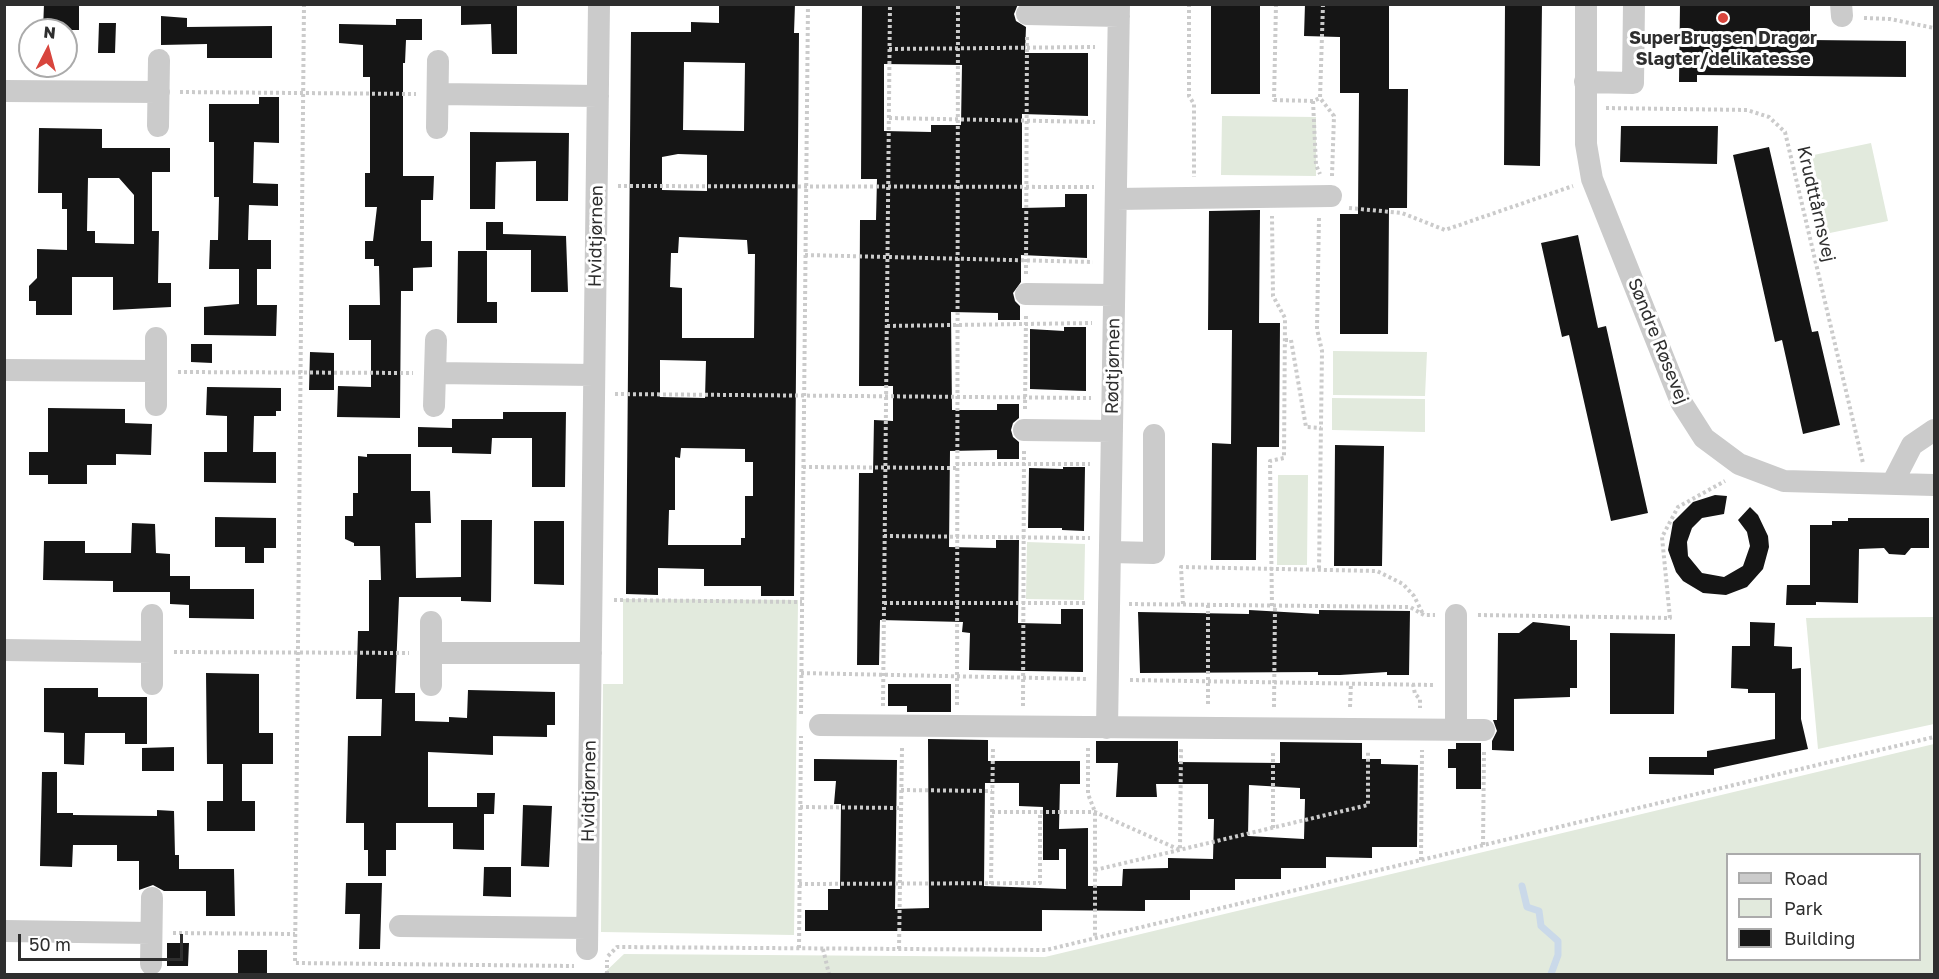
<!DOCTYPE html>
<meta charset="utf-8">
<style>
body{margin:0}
#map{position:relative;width:1939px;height:979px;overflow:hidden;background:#fff;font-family:"Golos Text",sans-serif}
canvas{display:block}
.frame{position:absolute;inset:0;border:6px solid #2e2e2e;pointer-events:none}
.legend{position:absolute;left:1726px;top:853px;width:195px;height:108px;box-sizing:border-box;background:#fff;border:2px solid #ababab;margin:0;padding:8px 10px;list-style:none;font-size:18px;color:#2e2e2e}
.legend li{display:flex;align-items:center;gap:12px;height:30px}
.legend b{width:30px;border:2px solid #ababab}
.north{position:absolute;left:18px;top:18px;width:60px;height:60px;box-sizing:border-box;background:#fff;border:2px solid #ababab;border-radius:50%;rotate:6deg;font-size:16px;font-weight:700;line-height:24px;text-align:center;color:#2e2e2e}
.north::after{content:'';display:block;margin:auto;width:21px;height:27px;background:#d8453d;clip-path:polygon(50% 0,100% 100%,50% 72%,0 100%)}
.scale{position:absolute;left:18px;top:934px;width:165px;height:27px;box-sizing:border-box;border:3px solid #2e2e2e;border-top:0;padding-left:8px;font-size:18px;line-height:21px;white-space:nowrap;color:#2e2e2e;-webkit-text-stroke:4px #fff;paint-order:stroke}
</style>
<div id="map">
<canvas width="1939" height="979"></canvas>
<div class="frame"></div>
<ul class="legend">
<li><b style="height:8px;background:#cbcbcb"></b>Road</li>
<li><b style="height:16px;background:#e2eadd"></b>Park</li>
<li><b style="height:16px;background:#151515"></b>Building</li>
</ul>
<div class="north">N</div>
<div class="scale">50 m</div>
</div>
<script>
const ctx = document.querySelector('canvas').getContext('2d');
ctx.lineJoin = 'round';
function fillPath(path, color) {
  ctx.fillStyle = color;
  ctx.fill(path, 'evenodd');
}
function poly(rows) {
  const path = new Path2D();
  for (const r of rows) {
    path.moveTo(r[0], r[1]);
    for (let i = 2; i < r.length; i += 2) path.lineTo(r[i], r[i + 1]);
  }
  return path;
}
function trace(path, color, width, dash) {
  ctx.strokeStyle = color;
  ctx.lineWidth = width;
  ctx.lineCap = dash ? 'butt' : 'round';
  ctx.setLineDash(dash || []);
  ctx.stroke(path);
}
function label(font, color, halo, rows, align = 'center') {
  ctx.font = font + ' "Golos Text",sans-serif';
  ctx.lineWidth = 6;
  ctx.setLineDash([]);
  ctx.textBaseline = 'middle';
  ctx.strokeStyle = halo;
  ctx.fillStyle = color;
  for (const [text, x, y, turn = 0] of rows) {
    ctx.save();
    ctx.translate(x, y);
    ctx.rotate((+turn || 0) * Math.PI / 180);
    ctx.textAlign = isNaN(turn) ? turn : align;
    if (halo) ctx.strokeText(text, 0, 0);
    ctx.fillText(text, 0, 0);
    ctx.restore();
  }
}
const green = poly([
 [1222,116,1316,117,1316,176,1221,175],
 [1871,143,1888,221,1825,234,1809,156],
 [1333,351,1427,352,1425,396,1333,395],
 [1332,398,1425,399,1425,432,1332,430],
 [1278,475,1308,475,1307,565,1277,565],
 [1027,542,1085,544,1084,600,1026,599],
 [623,599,798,600,794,935,601,932,603,684,623,684],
 [1934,617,1934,724,1818,749,1806,618],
 [1934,744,1934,974,603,974,624,954,1045,957],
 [1728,854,1920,854,1920,960,1728,960]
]);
const stream = poly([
 [1522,886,1527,907,1539,911,1541,926,1558,941,1558,955,1551,974]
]);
const building = poly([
 [44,4,79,4,79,30,43,30],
 [461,4,517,4,517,54,492,54,491,24,461,25],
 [719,4,795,4,794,33,799,33,794,596,761,596,761,586,704,586,704,569,658,568,658,595,626,594,631,32,691,32,691,22,719,23],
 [684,62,745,63,744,131,683,130],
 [678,154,707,155,707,191,662,190,662,157],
 [679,237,747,240,748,254,755,254,754,338,682,338,682,288,670,287,671,253,678,253],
 [660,360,706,361,705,398,660,397],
 [681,448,745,449,745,462,753,462,753,496,745,496,745,538,741,538,741,545,668,545,669,510,675,510,675,457,680,458],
 [862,4,1018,4,1014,14,1016,21,1026,27,1025,53,1088,53,1088,116,1022,114,1022,208,1065,207,1065,194,1087,194,1087,258,1021,255,1021,282,1013,293,1015,301,1020,306,1020,320,998,320,998,313,951,312,952,410,997,410,997,404,1019,404,1019,418,1013,423,1011,430,1013,437,1019,442,1019,459,997,459,997,450,950,451,949,547,996,548,996,540,1019,540,1018,623,1061,624,1061,609,1083,609,1083,672,969,670,970,633,962,632,963,622,880,620,879,665,857,665,859,473,873,473,874,420,893,421,893,386,859,386,860,220,876,220,877,179,861,179],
 [884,64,962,65,961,125,931,125,931,132,884,131],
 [1211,4,1260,4,1260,94,1211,94],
 [1305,4,1389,4,1389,89,1408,89,1407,208,1389,208,1388,334,1340,334,1340,214,1358,214,1359,93,1340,93,1340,37,1304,36],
 [1505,4,1542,4,1540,166,1504,165],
 [1680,4,1810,4,1810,40,1906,41,1906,77,1697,75,1697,82,1679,82],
 [161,16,187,18,187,27,272,26,272,58,207,58,207,44,161,45],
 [396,19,422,19,422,40,406,40,405,63,403,63,403,176,434,176,433,200,421,200,421,241,432,241,432,267,413,268,413,291,401,291,400,418,337,417,338,386,371,387,371,340,349,340,349,305,380,305,379,266,374,266,374,259,365,259,365,241,373,241,377,207,365,207,365,173,370,173,370,77,363,77,363,45,339,43,339,24,396,25],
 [99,23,116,23,115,53,98,53],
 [259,97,279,97,279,143,254,142,253,183,278,184,278,206,249,205,248,240,271,240,271,269,257,269,257,305,277,305,276,336,204,335,204,307,239,304,239,269,209,269,210,240,218,240,219,197,214,197,214,142,209,142,209,104,259,104],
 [1621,126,1718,126,1717,164,1620,162],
 [39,128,102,129,102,148,170,148,170,172,152,172,152,231,159,231,158,283,171,283,171,307,113,310,113,277,72,277,72,315,36,315,36,301,29,301,29,286,37,278,37,249,67,250,67,209,62,209,62,193,38,193],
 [88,178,119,178,134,195,134,244,95,243,95,231,87,231],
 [470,132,569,133,568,201,536,201,536,161,496,162,495,209,470,209],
 [1769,147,1812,332,1818,331,1840,425,1803,434,1782,340,1775,342,1733,155],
 [1260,210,1259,323,1280,323,1279,447,1257,447,1256,560,1211,560,1212,443,1231,444,1232,330,1208,330,1209,211],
 [486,222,503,222,503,234,566,236,568,292,531,292,531,250,486,250],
 [1578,235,1598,328,1606,326,1648,513,1611,521,1569,335,1562,337,1541,243],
 [458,251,487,251,487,302,497,302,497,323,457,323],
 [1064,327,1086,327,1086,391,1030,389,1030,329,1064,331],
 [191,344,212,344,212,363,191,362],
 [310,352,334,353,334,390,309,390],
 [207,387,281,388,281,411,276,411,276,416,254,416,253,452,276,452,276,483,204,482,204,452,227,452,227,416,206,415],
 [48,408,125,409,125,423,152,424,151,455,116,454,116,465,87,465,87,484,48,484,48,475,29,475,29,452,48,452],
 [503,412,566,412,565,487,532,487,532,438,492,438,491,454,452,453,452,447,418,447,418,427,452,428,452,419,503,419],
 [1335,445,1384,446,1382,566,1334,566],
 [367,454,411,454,411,491,430,491,431,523,415,523,416,578,461,577,461,520,492,520,491,602,461,601,461,597,399,597,395,693,415,693,415,721,449,722,449,717,467,718,468,690,555,692,555,725,547,725,547,737,493,736,493,755,428,752,428,807,477,807,477,793,495,793,494,814,484,814,484,850,453,849,453,823,396,823,396,850,386,850,386,876,368,876,368,850,364,850,364,823,346,823,348,736,381,736,382,699,356,699,358,631,369,631,369,580,381,580,380,546,354,546,354,543,345,539,345,516,353,516,353,493,358,493,358,456,367,457],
 [1063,467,1085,467,1084,531,1062,530,1062,528,1028,528,1029,468,1063,469],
 [1715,495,1727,496,1724,514,1702,518,1692,528,1687,542,1688,556,1702,573,1724,577,1743,566,1750,546,1747,532,1738,520,1750,507,1758,515,1768,536,1769,547,1763,569,1747,587,1726,595,1703,593,1683,581,1676,572,1668,550,1673,522,1693,502],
 [215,517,276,518,276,548,264,548,264,563,245,563,245,547,215,547],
 [1848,518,1929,518,1929,548,1911,548,1905,555,1889,554,1884,548,1859,549,1858,603,1816,602,1816,605,1786,605,1787,585,1810,585,1810,525,1832,525,1832,521,1848,521],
 [534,521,564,521,564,585,534,584],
 [132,523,155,524,156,553,170,554,170,576,190,576,190,589,254,589,254,619,189,618,189,605,170,604,170,592,113,592,113,581,43,580,44,541,85,541,85,553,131,553],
 [1249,610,1319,614,1319,610,1410,611,1409,675,1387,675,1387,672,1340,675,1318,675,1318,672,1140,673,1138,612,1249,614],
 [1533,622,1570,626,1570,640,1577,640,1577,688,1570,688,1570,697,1514,699,1514,751,1492,750,1492,741,1497,731,1493,720,1497,720,1498,633,1519,633],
 [1750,622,1775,623,1774,646,1792,647,1792,669,1801,668,1801,719,1808,749,1714,769,1714,775,1649,774,1649,757,1707,757,1707,751,1775,739,1775,693,1748,693,1748,689,1731,688,1732,646,1750,646],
 [1610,633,1675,634,1674,714,1610,714],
 [206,673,259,674,259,733,273,733,273,764,242,764,242,801,255,801,255,831,207,831,207,801,223,801,223,764,207,764],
 [888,684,951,684,951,712,907,712,907,706,888,706],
 [44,688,98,688,98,697,147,697,147,744,125,744,125,733,85,733,84,765,64,764,64,733,44,732],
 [928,739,988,740,988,761,1080,761,1080,784,1060,784,1059,829,1088,828,1088,886,1122,886,1123,869,1168,868,1168,858,1213,859,1214,819,1208,819,1208,784,1156,784,1157,797,1116,797,1118,763,1096,763,1096,741,1178,741,1178,762,1280,763,1280,742,1362,743,1362,759,1381,759,1381,764,1418,765,1417,847,1372,847,1372,858,1326,857,1326,868,1281,868,1281,879,1235,879,1235,890,1190,890,1190,900,1145,900,1145,911,1042,910,1042,931,805,931,805,910,828,910,828,889,840,889,841,804,834,804,836,781,814,781,814,759,897,760,895,909,929,908],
 [985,783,1019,783,1019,806,1043,807,1043,860,1059,860,1059,849,1066,849,1066,889,984,886],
 [1249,785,1300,788,1300,799,1305,799,1304,839,1248,836],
 [1456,743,1481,743,1481,789,1456,789,1456,768,1448,768,1448,749,1456,749],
 [174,747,174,771,142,771,142,748],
 [42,772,57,772,57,813,73,813,73,815,157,816,157,810,174,811,175,855,179,855,179,869,234,869,235,916,206,916,206,891,164,891,153,885,139,890,139,861,117,861,117,845,73,845,72,867,40,866],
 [523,805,552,806,549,867,521,866],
 [484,867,511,867,511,897,483,896],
 [346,883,382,883,380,949,359,949,360,914,345,914],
 [167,943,189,943,188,966,167,966],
 [238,950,267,950,267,975,238,975]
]);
const path = poly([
 [304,4,295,963,574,966],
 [1189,4,1189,96,1194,104,1194,177],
 [1276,4,1274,100,1313,101,1320,98],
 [1323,4,1320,98,1334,116,1332,176],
 [1864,18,1890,19,1934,28],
 [889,49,1095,47],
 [180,92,416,94],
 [1313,101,1316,165,1320,174],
 [1606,108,1747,110,1769,117,1785,132,1863,463],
 [889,118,1095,122],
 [618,186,1094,187],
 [1349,208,1402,213,1445,230,1573,186],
 [1319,218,1317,329,1322,351,1319,570],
 [805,255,1093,262],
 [1026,274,1027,35],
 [887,326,1092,323],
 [1285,340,1291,340,1306,427,1321,428],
 [178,372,413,373],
 [615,394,1091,398],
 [1025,409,1026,314],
 [956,464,1090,464],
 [803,467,956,468],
 [884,536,1090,538],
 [614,600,802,602],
 [884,603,1088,603],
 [1129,604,1410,607,1424,615,1435,615],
 [1183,604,1181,567,1377,571,1403,584,1414,596,1423,614],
 [1208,605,1208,706],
 [1272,606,1270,461,1284,458,1285,318,1273,296,1272,216],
 [1478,615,1670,618,1662,537,1678,507,1725,481],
 [174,652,409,653],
 [801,673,1086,679],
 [1130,680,1434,685],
 [1413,684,1415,694,1420,699,1420,708],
 [957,705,958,4],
 [883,706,890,4],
 [1023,706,1024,449],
 [1274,707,1275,606],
 [1350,707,1351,683],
 [801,714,808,4],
 [1088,748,1088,794,1095,812,1095,938],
 [901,790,992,791],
 [800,807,901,808],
 [992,812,1095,812,1180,850,1181,749],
 [1273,828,1273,750],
 [1483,845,1484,750],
 [1421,860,1422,750],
 [1095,870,1368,805,1368,751],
 [799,884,1040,883,1040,812],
 [991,884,993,747],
 [173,933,295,934],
 [799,948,801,736],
 [823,949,829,974],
 [899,949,902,748],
 [608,956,617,947,1046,950,1934,737],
 [607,974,607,960]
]);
const minor = poly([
 [1586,4,1586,144,1592,179,1681,402,1704,438,1739,464,1784,481,1934,485],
 [1841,4,1842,16],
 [1027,14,1119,16],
 [1585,82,1633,83,1634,4],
 [4,91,159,92],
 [438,94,598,96],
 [158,126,159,60],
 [437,128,438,61],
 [1116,199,1331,196],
 [1026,294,1114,295],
 [4,370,156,371],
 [435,373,594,375],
 [156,405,156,338],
 [434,406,436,340],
 [1024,430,1112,431],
 [1892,484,1912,445,1934,430],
 [1110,552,1154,553,1154,435],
 [4,650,152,652],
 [431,653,591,653],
 [152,684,152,615],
 [431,685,431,622],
 [820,725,1484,730],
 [1107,728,1119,4],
 [1456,730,1456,615],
 [400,926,587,928],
 [4,931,151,933],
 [587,949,599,4],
 [151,964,152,898]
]);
const markers = [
 [1723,18,6,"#d8453d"]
];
const poiNames = [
 ["SuperBrugsen Dragør",1723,38],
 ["Slagter/delikatesse",1723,59]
];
const streetNames = [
 ["Krudttårnsvej",1816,204,77],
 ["Hvidtjørnen",596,236,-89],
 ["Søndre Røsevej",1658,341,68],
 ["Rødtjørnen",1113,366,-89],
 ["Hvidtjørnen",589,791,-89]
];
fillPath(green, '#e2eadd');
trace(stream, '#cad9e9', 7);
fillPath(building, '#151515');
trace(path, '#cbcbcb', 4, [3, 3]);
trace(minor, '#cbcbcb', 22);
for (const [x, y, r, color] of markers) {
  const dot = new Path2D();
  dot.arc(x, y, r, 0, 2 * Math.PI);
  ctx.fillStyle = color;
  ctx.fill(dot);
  trace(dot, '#fff', 2);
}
label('bold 18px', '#2e2e2e', '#fff', poiNames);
label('18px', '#2e2e2e', '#fff', streetNames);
</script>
